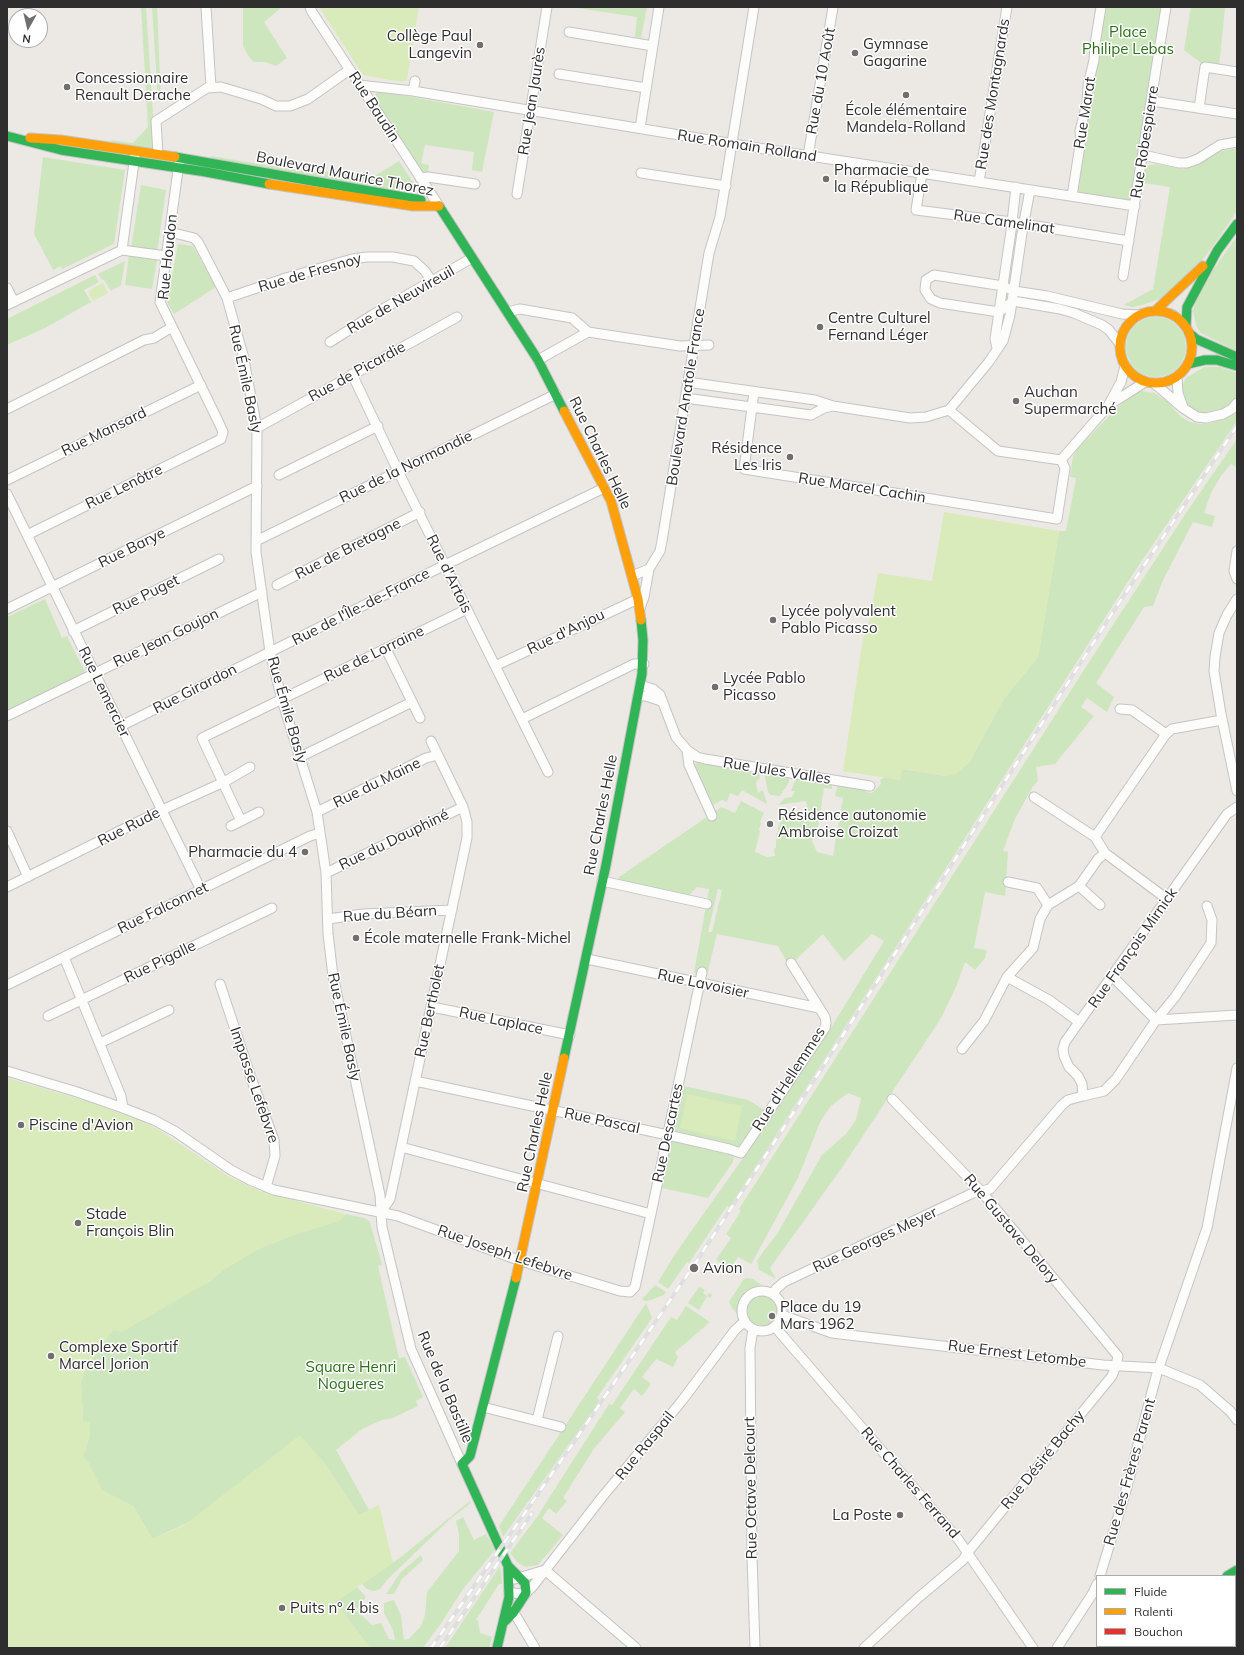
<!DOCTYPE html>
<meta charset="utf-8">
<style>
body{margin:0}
#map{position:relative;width:1244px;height:1655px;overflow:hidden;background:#ece8e4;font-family:Mulish,sans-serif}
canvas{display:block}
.frame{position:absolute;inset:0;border:8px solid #2e2e2e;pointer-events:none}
.legend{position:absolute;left:1096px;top:1575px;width:140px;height:72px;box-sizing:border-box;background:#fff;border:1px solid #ababab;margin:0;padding:5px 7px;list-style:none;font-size:12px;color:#2e2e2e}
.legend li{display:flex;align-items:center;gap:8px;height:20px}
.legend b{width:20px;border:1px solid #ababab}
.north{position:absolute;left:8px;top:8px;width:40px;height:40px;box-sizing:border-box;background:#fff;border:1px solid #ababab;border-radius:50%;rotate:188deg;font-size:11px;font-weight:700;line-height:16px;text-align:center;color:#2e2e2e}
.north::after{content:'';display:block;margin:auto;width:14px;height:18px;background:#706f6e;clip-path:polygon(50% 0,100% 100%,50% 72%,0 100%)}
</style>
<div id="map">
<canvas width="1244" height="1655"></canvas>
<div class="frame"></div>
<ul class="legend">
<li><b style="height:5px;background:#30b455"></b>Fluide</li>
<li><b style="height:5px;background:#ff9f0a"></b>Ralenti</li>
<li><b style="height:5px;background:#e5322d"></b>Bouchon</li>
</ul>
<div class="north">N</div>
</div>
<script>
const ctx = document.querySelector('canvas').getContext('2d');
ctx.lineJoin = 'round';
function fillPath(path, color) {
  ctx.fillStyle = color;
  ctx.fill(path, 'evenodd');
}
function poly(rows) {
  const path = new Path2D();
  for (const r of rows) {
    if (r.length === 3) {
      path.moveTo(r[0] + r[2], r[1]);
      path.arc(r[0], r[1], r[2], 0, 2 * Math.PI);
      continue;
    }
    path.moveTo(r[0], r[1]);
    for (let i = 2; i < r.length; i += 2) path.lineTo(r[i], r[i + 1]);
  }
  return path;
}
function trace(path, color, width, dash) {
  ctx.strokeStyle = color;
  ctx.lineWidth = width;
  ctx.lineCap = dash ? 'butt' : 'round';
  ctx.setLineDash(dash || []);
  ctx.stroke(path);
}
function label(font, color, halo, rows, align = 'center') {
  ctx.font = font + ' Mulish,sans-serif';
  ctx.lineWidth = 3;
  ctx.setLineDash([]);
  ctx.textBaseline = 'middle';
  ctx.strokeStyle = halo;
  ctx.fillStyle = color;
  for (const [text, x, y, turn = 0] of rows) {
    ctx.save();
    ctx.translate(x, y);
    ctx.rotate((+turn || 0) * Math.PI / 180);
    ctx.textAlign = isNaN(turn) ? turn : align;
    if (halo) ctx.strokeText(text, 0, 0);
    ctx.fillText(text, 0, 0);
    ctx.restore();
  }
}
const green = poly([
 [141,7,146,7,155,146,150,150,114,145,111,140,133,143,148,127],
 [152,7,157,7,161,100,158,100],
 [243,7,282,7,264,22,287,58,276,66,265,62,254,62,249,57,243,46],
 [570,7,647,7,641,38,635,37,637,17],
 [1105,7,1162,7,1131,202,1076,193],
 [1191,7,1224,7,1225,9,1219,66,1201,63,1184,50],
 [379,91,494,112,482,172,472,170,474,152,425,145,421,163,429,165,428,174,423,173,374,101,376,93],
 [1237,148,1237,211,1218,239,1198,266,1163,298,1142,305,1132,307,1124,305,1153,289,1170,187,1143,183,1145,166,1157,164,1183,169,1194,166,1216,152],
 [211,156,315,173,317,170,373,177,399,161,414,184,415,189,411,192,408,192,210,159],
 [43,157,125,170,114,244,62,269,61,266,53,270,34,234],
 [141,185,166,190,157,253,131,248],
 [1237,236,1237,351,1201,333,1197,328,1193,311,1195,303,1209,276],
 [178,244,193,246,216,287,174,314,167,302],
 [129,255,157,260,152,289,125,285],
 [125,261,121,285,111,291,104,280,102,280,98,274],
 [95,275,99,282,84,290,91,302,45,328,7,345,7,319],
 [1156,347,30],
 [1204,367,1219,367,1237,373,1237,396,1230,404,1221,410,1209,414,1199,412,1188,406,1183,396,1181,387,1186,378],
 [1141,391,1154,393,1168,402,1181,417,1190,422,1201,424,1211,423,1223,418,1237,409,1237,421,1133,574,1057,693,847,1024,730,1207,727,1206,689,1263,687,1262,668,1289,658,1282,675,1254,743,1158,834,1023,884,941,872,934,844,961,823,934,789,966,778,946,717,934,707,975,694,973,709,889,697,887,687,897,618,881,619,877,720,808,721,807,735,813,741,801,764,813,760,822,761,823,759,830,760,831,755,852,767,857,775,856,774,849,776,848,776,841,777,840,776,833,778,833,778,826,780,825,778,816,808,810,806,801,778,805,785,798,792,797,795,791,791,791,796,778,832,783,832,789,824,788,817,833,812,841,817,852,833,856,843,798,835,796,838,784,863,787,866,792,872,793,881,784,880,780,885,777,900,780,902,769,946,776,969,763,1003,700,1038,657,1059,531,1066,531,1076,478,1070,477,1073,456,1078,448,1118,407,1132,395],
 [718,889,722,890,712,932,708,932],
 [1237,439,1237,468,1231,464,1221,476,1211,493,1204,513,1215,516,1212,527,1193,522,1163,580,1153,606,1144,607,1096,683,1114,697,1107,712,1087,698,1081,707,1094,716,1055,764,1036,767,1038,781,1033,786,1015,819,1003,851,1008,852,1005,896,985,892,974,948,987,950,985,958,975,970,965,962,956,987,941,1018,926,1041,841,1169,770,1268,776,1279,759,1270,757,1261,766,1248,777,1234,822,1155,846,1134,856,1120,861,1098,848,1093,831,1106,821,1120,798,1178,754,1259,751,1264,738,1257,730,1269,716,1260,731,1238,726,1234,741,1211,739,1209,1109,631,1186,513],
 [45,599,62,638,67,636,86,674,7,713,7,617],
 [698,762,759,772,760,778,756,782,758,793,763,790,767,804,742,790,738,796,730,793,727,802,722,800,711,806,694,765],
 [764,773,789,777,789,782,780,796,771,795,768,792],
 [684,1086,748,1100,766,1111,740,1147,674,1134],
 [672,1141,732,1154,734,1155,733,1162,708,1198,662,1188],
 [346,1214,364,1218,370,1222,382,1265,378,1266,399,1358,405,1357,423,1397,416,1401,418,1406,393,1418,382,1420,362,1429,336,1450,369,1510,359,1515,323,1461,152,1539,134,1507,102,1490,88,1462,83,1457,90,1435,83,1420,81,1383,84,1373,105,1340,113,1330,210,1281,223,1270,258,1249,299,1233,339,1221],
 [746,1278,753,1279,762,1285,753,1287,746,1291,739,1302,737,1314,732,1308,729,1302,743,1280],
 [655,1285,666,1292,664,1295,651,1300,645,1301,642,1299],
 [699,1287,705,1290,703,1293,707,1296,709,1293,712,1295,710,1298,707,1296,699,1310,688,1303],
 [758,1295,768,1295,772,1297,775,1300,779,1308,777,1317,771,1314,770,1315,774,1321,767,1326,763,1326,754,1324,748,1317,747,1308,748,1303,751,1300],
 [646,1303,652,1318,597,1398,600,1401,503,1537,499,1526],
 [686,1306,710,1322,675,1352,678,1357,673,1367,656,1359,642,1377,651,1384,642,1396,634,1389,620,1408,625,1412,593,1450,563,1498,567,1501,556,1514,549,1508,542,1518,563,1535,538,1565,526,1567,518,1563,510,1553,537,1517,609,1404,612,1405,671,1317,677,1320],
 [470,1501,471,1503,449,1520,387,1580,380,1589,374,1591,367,1589,362,1584,401,1557],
 [463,1517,474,1540,486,1534,495,1550,463,1589,442,1622,423,1648,370,1648,335,1602,357,1587,366,1597,356,1610,372,1625,381,1623,389,1639,395,1640,393,1630,384,1613,384,1603,394,1600,401,1616,404,1640,409,1639,421,1626,425,1615,427,1592,459,1551,459,1534,456,1521],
 [421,1555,423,1560,402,1579,394,1594,386,1594,401,1572],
 [500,1566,502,1584,499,1584,476,1620,478,1621,480,1633,492,1637,489,1648,445,1648]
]);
const pitch = poly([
 [319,7,419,7,407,80,401,82,363,75],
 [103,283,108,293,93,301,88,291],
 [944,512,1059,531,1038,657,1003,700,969,763,956,774,946,776,902,769,900,780,843,771,865,625,869,623,878,573,932,581],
 [7,1078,86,1101,139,1120,156,1128,228,1176,262,1192,346,1214,339,1221,299,1233,258,1249,223,1270,210,1281,122,1332,113,1330,105,1340,84,1373,81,1383,83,1420,90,1423,90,1435,83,1457,88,1462,102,1490,134,1507,152,1539,183,1526,300,1435,323,1461,359,1515,379,1505,393,1563,335,1602,370,1648,7,1648],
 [687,1094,742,1106,735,1141,680,1128]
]);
const street = poly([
 [206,7,211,87],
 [310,7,312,12,439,206],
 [569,32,653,46],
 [559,74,646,88],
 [359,85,413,91,758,148,1135,206],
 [413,91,415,81],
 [1152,101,1237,114],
 [1199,108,1205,67,1237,72],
 [640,128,659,7],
 [158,154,156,121,207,88,221,87,261,99,276,106,290,106,308,99,349,70],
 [1143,155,1179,163,1187,163,1198,159,1220,145,1237,142],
 [808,156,833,7],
 [641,173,726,186],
 [922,173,916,210,1012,222,1129,241],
 [420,178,428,177,475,184],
 [979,182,1007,7],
 [517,194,547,7],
 [1072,196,1081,139,1080,131,1087,103,1088,85,1094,60,1095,44,1101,7],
 [170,232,194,238,198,242,227,298,243,355,257,428,256,552,270,652,282,700,317,812,326,873,328,934,333,976,380,1195,382,1227,411,1349,462,1464],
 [122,250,135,155],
 [1123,276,1166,7],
 [7,288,14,302],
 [227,298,286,278,352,259,367,257,393,257,414,261,425,271,432,282],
 [7,305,122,250,166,256],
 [507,312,520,309,572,318,588,332,680,346,709,345],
 [330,342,374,314,472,258],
 [1120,344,1109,330,1102,325,1074,313,1060,309,1013,301,999,312,940,303,931,299,925,290,926,280,934,275,1003,286,1014,291,1047,296,1122,314,1139,315],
 [997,348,995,339,1011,231,1016,187],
 [538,360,588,332],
 [352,374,398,471,548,772],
 [1177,378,1178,393,1183,407],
 [687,382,815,400,833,406,910,418,926,417,949,410,998,451,1061,460],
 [1155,384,1183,408,1197,417,1206,418,1223,414,1232,409,1237,403],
 [754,392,744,469,1057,519,1065,468,1061,460,1108,406,1121,382,1125,366],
 [685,398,811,415,824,408,833,406],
 [1109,405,1145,382],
 [7,409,144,340,154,338,172,327],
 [949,410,988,363,1003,341,1010,315,1022,233,1030,190],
 [257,428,457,317],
 [279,475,378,426],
 [7,480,201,385],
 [7,494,201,890],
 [27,535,221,439,223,432,219,423,160,302,179,163],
 [256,541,556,394],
 [1237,551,1234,571,1237,579],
 [632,576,649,569],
 [277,585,420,512],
 [1237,599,1227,615,1219,633,1215,657,1214,671,1221,714,1237,791],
 [640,608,644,597,649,569,660,551,662,541,709,253,720,217,754,7],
 [7,609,257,486],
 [73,631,219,559],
 [386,649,420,718],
 [495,666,638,599],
 [640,685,653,689,660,695,676,737,687,750,689,765,712,816],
 [638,696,646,696,661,701],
 [1120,709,1132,710,1166,734],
 [7,716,262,592],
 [522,719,634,664,644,664],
 [121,726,445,565,604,488],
 [687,750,697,757,705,759,870,786],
 [300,757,412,702],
 [1034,797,1095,837,1105,853,1167,899],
 [317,812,426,758,438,755],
 [241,821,202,738,467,609],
 [231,826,259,812],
 [7,831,28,877],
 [1095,837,1166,734,1172,729,1222,720],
 [326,873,463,807],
 [602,881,707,904],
 [1008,882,1037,888,1048,905],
 [1079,886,1100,905],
 [7,887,162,810,224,782,250,767],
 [1048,905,1079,886,1098,859,1105,853],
 [328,919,363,914,452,910],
 [64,957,121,1096,123,1108],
 [587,959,819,1008],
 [1007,977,1049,1000,1079,1022],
 [1113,977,1156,1020],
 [220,984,251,1078,274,1140,275,1156,266,1187],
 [7,985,310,836,320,833],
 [432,1007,570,1035],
 [48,1016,272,908],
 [1156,1020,1237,1015],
 [100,1043,169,1010],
 [962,1049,984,1021,1007,977,1033,948,1040,919,1048,905],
 [7,1071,77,1092,123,1108,154,1120,176,1132,231,1170,250,1180,274,1190,398,1216,521,1261,620,1291,630,1292,635,1287,651,1214,702,972],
 [415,1081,668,1135,729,1149,741,1153,825,1028,826,1023,825,1017,791,963],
 [1083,1096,1082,1084,1078,1076,1069,1067,1064,1056,1063,1049,1065,1042,1227,814,1237,807],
 [401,1147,651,1214],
 [381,1212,390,1199,467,838,467,822,463,807,431,741],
 [762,1311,20],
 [774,1294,776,1289,784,1282,973,1193,990,1189,1062,1105,1068,1100,1083,1096,1104,1091,1116,1079,1156,1020,1175,997,1211,943,1212,920,1207,906],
 [782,1315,832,1333,1103,1365,1159,1368,1200,1385,1230,1411,1237,1420],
 [775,1327,958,1539,1033,1648],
 [753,1329,750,1348,752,1556,755,1648],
 [483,1407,561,1427],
 [537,1420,558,1336],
 [545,1570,636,1648],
 [1100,1576,1125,1494,1157,1373,1207,1228,1237,1068],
 [515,1579,545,1570],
 [509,1591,513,1593,521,1594,526,1593,533,1586,603,1496,681,1402,735,1330,745,1321],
 [1235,1606,1237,1608],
 [510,1609,516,1616,535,1648],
 [864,1648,918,1598,963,1560,968,1552,1112,1376,1116,1365,1118,1356,981,1191,892,1099],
 [1057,1648,1093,1593,1097,1584]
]);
const fast = poly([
 [7,136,61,150,206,172,269,184],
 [175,157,421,200],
 [439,206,538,360,564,411],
 [1186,327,1187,307,1217,251,1237,224],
 [1189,333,1196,339,1237,357],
 [1188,364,1205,360,1217,360,1237,366],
 [564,1058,606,865,642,674,643,640,641,620],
 [1227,1576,1237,1570],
 [503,1623,513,1613,526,1593,525,1583,508,1566],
 [497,1648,509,1597,508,1566,462,1464,470,1456,516,1278]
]);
const slow = poly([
 [30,138,61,140,175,157],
 [269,184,413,206,439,206],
 [1156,347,36],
 [1155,311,1203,266],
 [564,411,611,501,638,599,641,620],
 [516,1278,564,1058]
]);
const jam = poly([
 [1104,1648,1108,1646]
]);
const rail = poly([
 [431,1648,574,1442,696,1262,788,1121,1115,609,1237,426],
 [440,1648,532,1513]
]);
const markers = [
 [480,45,4,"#706f6e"],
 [855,53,4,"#706f6e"],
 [67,87,4,"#706f6e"],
 [906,95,4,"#706f6e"],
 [826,179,4,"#706f6e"],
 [820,327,4,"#706f6e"],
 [1016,401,4,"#706f6e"],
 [790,457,4,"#706f6e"],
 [773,620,4,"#706f6e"],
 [715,687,4,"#706f6e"],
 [770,824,4,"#706f6e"],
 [305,852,4,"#706f6e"],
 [356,938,4,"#706f6e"],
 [21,1125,4,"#706f6e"],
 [78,1223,4,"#706f6e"],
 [694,1268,5,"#706f6e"],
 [772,1316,4,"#706f6e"],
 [51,1356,4,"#706f6e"],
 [900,1515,4,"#706f6e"],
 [282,1608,4,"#706f6e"]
];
const parkNames = [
 ["Place",1128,32],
 ["Philipe Lebas",1128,49],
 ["Square Henri",351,1367],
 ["Nogueres",351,1384]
];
const poiNames = [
 ["Collège Paul",472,36,"right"],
 ["Langevin",472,53,"right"],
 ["Gymnase",863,44],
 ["Gagarine",863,61],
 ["Concessionnaire",75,78],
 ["Renault Derache",75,95],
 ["École élémentaire",906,110,"center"],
 ["Mandela-Rolland",906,127,"center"],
 ["Pharmacie de",834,170],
 ["la République",834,187],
 ["Centre Culturel",828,318],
 ["Fernand Léger",828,335],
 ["Auchan",1024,392],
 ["Supermarché",1024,409],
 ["Résidence",782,448,"right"],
 ["Les Iris",782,465,"right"],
 ["Lycée polyvalent",781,611],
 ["Pablo Picasso",781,628],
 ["Lycée Pablo",723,678],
 ["Picasso",723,695],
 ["Résidence autonomie",778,815],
 ["Ambroise Croizat",778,832],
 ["Pharmacie du 4",297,852,"right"],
 ["École maternelle Frank-Michel",364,938],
 ["Piscine d'Avion",29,1125],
 ["Stade",86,1214],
 ["François Blin",86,1231],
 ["Avion",703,1268],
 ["Place du 19",780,1307],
 ["Mars 1962",780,1324],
 ["Complexe Sportif",59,1347],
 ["Marcel Jorion",59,1364],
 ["La Poste",892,1515,"right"],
 ["Puits n° 4 bis",290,1608]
];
const streetNames = [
 ["Rue du 10 Août",821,81,-80],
 ["Rue des Montagnards",993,94,-81],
 ["Rue Jean Jaurès",532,101,-81],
 ["Rue Baudin",374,107,57],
 ["Rue Marat",1085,113,-81],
 ["Rue Robespierre",1145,142,-81],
 ["Rue Romain Rolland",747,146,9],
 ["Boulevard Maurice Thorez",345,174,11],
 ["Rue Camelinat",1004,222,8],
 ["Rue Houdon",168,257,-84],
 ["Rue de Fresnoy",310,273,-16],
 ["Rue de Neuvireuil",401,300,-30],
 ["Rue de Picardie",357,372,-29],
 ["Rue Émile Basly",245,379,78],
 ["Boulevard Anatole France",686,397,-81],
 ["Rue Mansard",104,432,-26],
 ["Rue Charles Helle",600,453,64],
 ["Rue de la Normandie",406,467,-26],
 ["Rue Lenôtre",124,487,-26],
 ["Rue Marcel Cachin",862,488,9],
 ["Rue Barye",132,548,-26],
 ["Rue de Bretagne",348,549,-27],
 ["Rue d'Artois",449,574,64],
 ["Rue Puget",146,595,-26],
 ["Rue de l'Île-de-France",361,607,-27],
 ["Rue d'Anjou",566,632,-26],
 ["Rue Jean Goujon",166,638,-26],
 ["Rue de Lorraine",374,654,-26],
 ["Rue Girardon",195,689,-27],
 ["Rue Lemercier",104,692,64],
 ["Rue Émile Basly",287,710,74],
 ["Rue Jules Valles",777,771,9],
 ["Rue du Maine",377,783,-26],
 ["Rue Charles Helle",601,815,-79],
 ["Rue Rude",129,827,-27],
 ["Rue du Dauphiné",394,840,-26],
 ["Rue Falconnet",163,908,-26],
 ["Rue du Béarn",390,914,-4],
 ["Rue François Mirnick",1133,948,-55],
 ["Rue Pigalle",160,962,-26],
 ["Rue Lavoisier",703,984,12],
 ["Rue Bertholet",430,1011,-78],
 ["Rue Laplace",501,1021,12],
 ["Rue Émile Basly",344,1027,78],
 ["Rue d'Hellemmes",789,1079,-57],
 ["Impasse Lefebvre",254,1085,71],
 ["Rue Pascal",602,1121,12],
 ["Rue Charles Helle",535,1132,-78],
 ["Rue Descartes",668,1133,-78],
 ["Rue Gustave Delory",1011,1229,50],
 ["Rue Georges Meyer",875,1240,-25],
 ["Rue Joseph Lefebvre",505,1253,19],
 ["Rue Ernest Letombe",1017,1354,7],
 ["Rue de la Bastille",445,1387,67],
 ["Rue Raspail",645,1446,-51],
 ["Rue Désiré Bachy",1043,1460,-51],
 ["Rue des Frères Parent",1130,1472,-74],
 ["Rue Charles Ferrand",910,1483,49],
 ["Rue Octave Delcourt",751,1488,-91]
];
fillPath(green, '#cee6be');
fillPath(pitch, '#d9eabb');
trace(street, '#c5c4c5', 11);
trace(fast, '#c5c4c5', 11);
trace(slow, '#c5c4c5', 11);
trace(jam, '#c5c4c5', 11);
trace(street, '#fcfcfb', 9);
trace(fast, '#30b455', 9);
trace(slow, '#ff9f0a', 9);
trace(jam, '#e5322d', 9);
trace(rail, '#dfdfe1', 4);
trace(rail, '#fff', 2.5, [8]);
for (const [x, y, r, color] of markers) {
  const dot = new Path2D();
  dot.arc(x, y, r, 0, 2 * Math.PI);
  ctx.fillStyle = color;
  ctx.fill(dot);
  trace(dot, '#fff', 1.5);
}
label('15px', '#2c6e1b', '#fff', parkNames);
label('15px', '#2e2e2e', '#fff', poiNames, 'left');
label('15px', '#2e2e2e', '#fff', streetNames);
</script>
